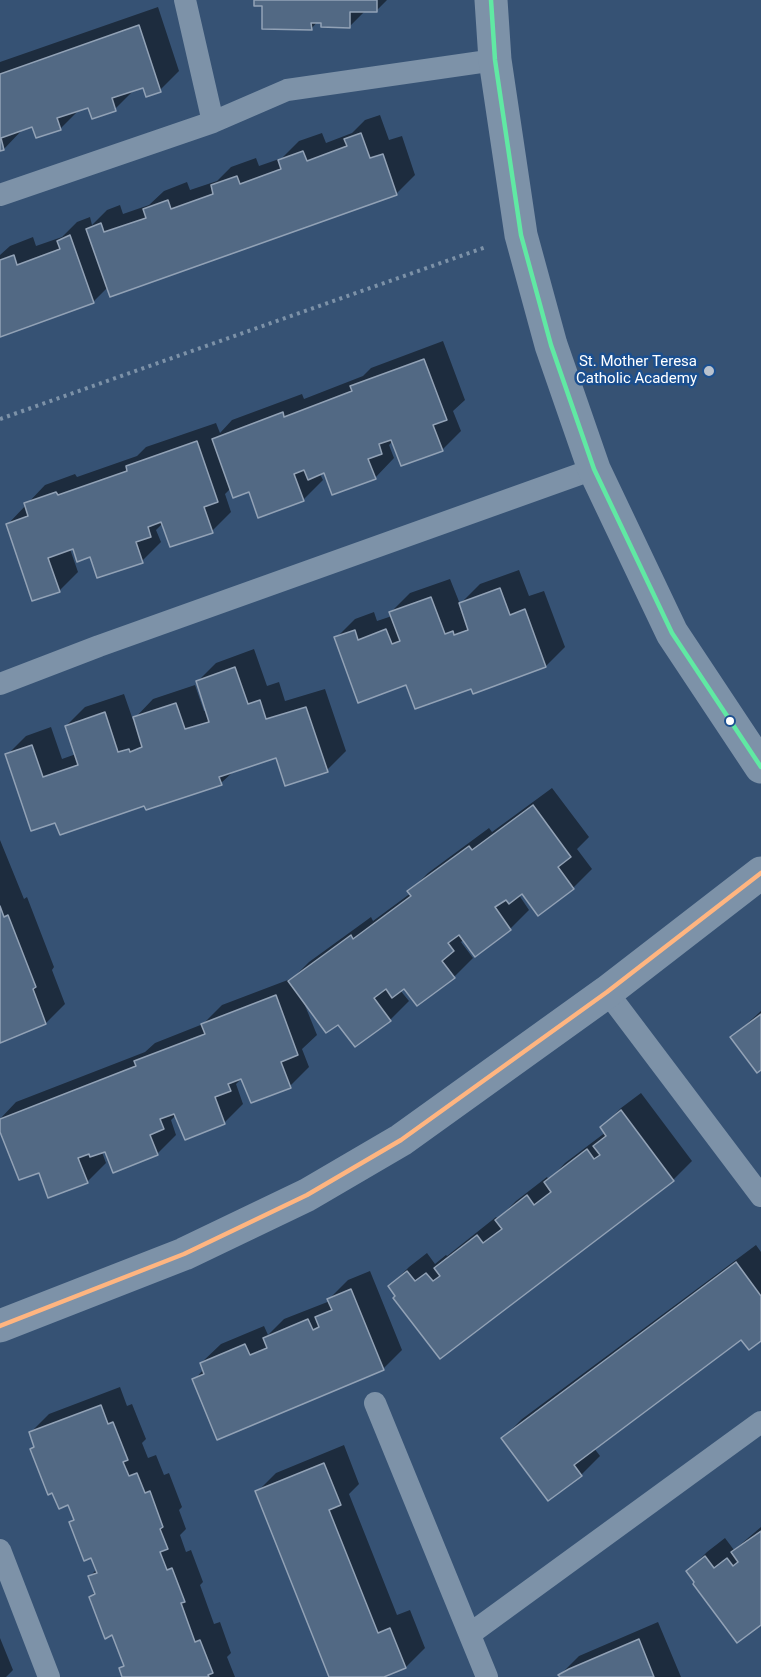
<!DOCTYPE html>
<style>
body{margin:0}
canvas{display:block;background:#365274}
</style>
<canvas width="761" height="1677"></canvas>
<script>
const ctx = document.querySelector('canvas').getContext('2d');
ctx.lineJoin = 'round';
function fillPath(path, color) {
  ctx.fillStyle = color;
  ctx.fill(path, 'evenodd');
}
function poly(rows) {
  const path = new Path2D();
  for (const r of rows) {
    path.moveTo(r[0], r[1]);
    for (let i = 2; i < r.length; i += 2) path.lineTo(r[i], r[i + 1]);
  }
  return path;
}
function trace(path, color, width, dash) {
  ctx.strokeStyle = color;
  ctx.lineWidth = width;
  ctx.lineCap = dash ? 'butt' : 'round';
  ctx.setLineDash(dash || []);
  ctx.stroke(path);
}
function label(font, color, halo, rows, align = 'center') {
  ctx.font = font + ' Roboto,sans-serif';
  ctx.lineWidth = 5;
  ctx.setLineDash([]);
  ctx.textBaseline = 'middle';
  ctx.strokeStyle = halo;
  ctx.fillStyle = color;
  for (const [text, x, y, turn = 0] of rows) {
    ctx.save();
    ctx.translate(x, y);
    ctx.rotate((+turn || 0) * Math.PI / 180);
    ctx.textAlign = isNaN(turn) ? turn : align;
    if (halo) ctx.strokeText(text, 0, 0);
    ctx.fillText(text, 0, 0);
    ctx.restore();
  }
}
const shadow = poly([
 [256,0,387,0,376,11,365,11,350,26,318,21,311,29],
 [158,7,179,71,160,90,143,86,134,90,115,109,89,106,79,110,60,129,33,125,23,129,4,149,0,150,0,62],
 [380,115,389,140,402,136,415,175,396,194,108,287,93,302,0,335,0,255,10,246,33,237,36,246,62,237,77,222,90,217,92,225,107,210,120,205,123,214,149,205,164,191,187,182,190,190,217,181,231,167,256,158,259,166,282,158,299,141,322,133,326,143,352,133,365,120],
 [443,341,465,400,453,411,461,431,442,450,393,441,389,445,394,458,375,478,325,471,320,474,323,480,304,499,259,516,250,490,231,488,225,494,231,512,212,531,163,523,156,530,161,542,142,561,91,555,74,547,70,549,78,572,59,591,8,524,45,485,75,474,77,477,137,456,146,447,216,423,220,433,232,420,302,394,304,399,363,376,371,368],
 [519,570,529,596,544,591,565,647,546,666,472,687,407,683,336,638,355,619,374,612,377,621,392,616,391,612,410,593,450,579,460,604,480,584],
 [254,649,267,686,279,682,285,701,325,689,346,751,327,770,277,756,234,771,221,783,145,804,56,821,7,755,26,736,51,727,62,759,76,754,66,726,85,707,124,694,133,720,153,699,195,685,204,711,207,710,197,682,216,663],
 [552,788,589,837,577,849,592,869,573,888,523,892,519,895,529,910,510,929,475,955,464,939,461,942,473,958,454,977,404,987,400,990,409,1001,390,1020,338,1023,304,1003,317,1035,302,1049,309,1067,290,1086,252,1101,242,1078,236,1084,243,1104,224,1123,176,1115,171,1120,176,1135,157,1154,106,1150,102,1152,106,1163,87,1182,39,1171,0,1128,0,1119,16,1102,145,1052,155,1043,203,1024,222,1005,293,978,309,962,371,917,373,921,411,893,409,892,428,873,489,828,492,832],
 [0,840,24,899,27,897,54,967,52,970,65,1004,46,1023,0,1041],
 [761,1011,761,1068,732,1037],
 [641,1093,692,1161,673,1180,440,1357,390,1286,409,1267,427,1253,435,1264,446,1255,447,1256,496,1217,498,1219,516,1201,547,1177,549,1180,565,1163,606,1132,602,1127,621,1108],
 [756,1245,761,1252,761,1339,741,1337,594,1448,600,1456,581,1475,503,1438,522,1419],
 [370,1271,402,1350,383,1369,194,1380,204,1369,201,1363,221,1344,264,1326,268,1335,284,1319,330,1301,329,1299,348,1280],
 [120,1387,127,1406,132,1404,146,1439,142,1443,148,1458,156,1455,164,1475,169,1473,182,1507,179,1510,186,1529,180,1535,186,1552,191,1550,203,1582,200,1585,214,1624,220,1622,231,1653,227,1657,235,1677,124,1677,120,1669,125,1664,113,1633,90,1597,95,1592,90,1576,97,1569,92,1556,71,1522,75,1518,69,1503,32,1449,35,1446,30,1433,49,1414],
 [344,1445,359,1484,349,1494,397,1615,410,1610,425,1648,406,1667,380,1677,330,1677,257,1492,276,1473],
 [761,1527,761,1623,696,1582,688,1571,707,1552,725,1538,734,1550],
 [658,1622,681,1677,561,1677,560,1675,579,1656],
 [0,1638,13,1670,6,1677,0,1677]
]);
const building = poly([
 [254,0,377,0,377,12,350,12,350,28,321,27,321,23,311,23,312,30,262,29,262,6,254,6,254,0],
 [139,25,161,92,146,97,143,88,112,98,116,111,92,119,88,108,57,118,61,130,36,138,32,127,1,138,4,150,0,151,0,74,139,25],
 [361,133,370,158,383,154,397,195,110,297,86,229,101,223,104,232,146,218,143,209,168,200,171,209,213,194,211,185,237,176,240,184,281,169,278,160,303,151,307,161,347,146,344,139,361,133],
 [70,235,94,303,0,337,0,260,14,255,17,265,60,249,57,241,70,235],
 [424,359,447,420,433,425,443,451,401,466,391,440,379,444,382,454,368,459,376,479,332,495,324,473,308,480,304,470,294,474,304,501,258,518,249,492,233,498,212,439,283,412,284,417,352,391,350,386,424,359],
 [197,441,218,502,204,507,213,533,170,547,161,522,148,527,151,537,136,542,143,563,97,578,90,557,77,562,73,549,48,558,60,592,32,601,6,524,28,516,24,503,56,492,58,495,127,471,126,466,197,441],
 [500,588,510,615,525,609,546,667,473,694,471,689,415,709,406,685,358,703,334,637,355,630,358,640,386,629,392,644,400,641,389,612,431,597,445,634,453,631,454,635,468,630,459,603,500,588],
 [235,667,248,704,260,700,266,719,306,707,328,772,285,786,276,758,219,777,222,785,146,810,144,806,60,835,55,823,31,831,5,754,32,745,43,777,78,765,65,726,105,712,118,752,129,749,130,752,142,747,133,717,176,703,185,729,209,722,196,681,235,667],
 [533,805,571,857,558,867,574,889,538,916,522,894,509,904,506,900,495,907,511,930,475,957,459,935,448,943,454,951,442,961,455,978,417,1006,404,989,392,998,386,989,374,998,391,1021,355,1047,338,1025,326,1033,288,981,351,935,353,939,411,896,407,891,469,846,472,850,533,805],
 [0,906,4,917,8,915,36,987,33,989,46,1024,0,1043,0,906],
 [276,995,298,1055,281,1062,291,1088,251,1103,241,1079,228,1084,231,1091,215,1097,225,1124,185,1140,174,1114,160,1119,164,1129,150,1135,158,1155,113,1173,105,1152,90,1157,89,1154,78,1158,88,1183,48,1198,39,1173,19,1180,0,1132,0,1119,136,1066,134,1061,205,1034,201,1024,276,995],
 [761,1014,761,1070,757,1073,730,1037,761,1014],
 [621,1110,674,1181,440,1359,393,1298,395,1296,388,1286,407,1271,415,1281,426,1273,433,1281,440,1276,434,1268,477,1235,483,1243,502,1229,495,1220,527,1195,534,1205,551,1192,544,1182,587,1149,594,1159,600,1155,593,1146,606,1136,600,1127,621,1110],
 [736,1262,761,1296,761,1341,749,1350,741,1340,574,1465,582,1476,548,1501,501,1438,736,1262],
 [351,1289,384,1370,217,1440,192,1379,204,1374,200,1363,245,1344,250,1355,267,1348,263,1338,308,1319,313,1330,319,1327,315,1317,332,1310,327,1299,351,1289],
 [101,1405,108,1424,113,1422,128,1460,123,1462,129,1476,137,1473,145,1493,150,1491,163,1527,160,1529,168,1549,160,1552,167,1570,172,1568,185,1602,181,1603,195,1642,200,1640,213,1673,208,1675,209,1677,122,1677,119,1668,124,1666,112,1635,105,1639,89,1597,95,1594,88,1576,97,1573,91,1558,84,1561,69,1522,74,1520,68,1505,59,1509,52,1493,48,1495,30,1449,34,1447,29,1432,101,1405],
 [324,1463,341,1505,329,1510,378,1633,390,1628,406,1668,384,1677,329,1677,255,1491,324,1463],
 [761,1531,761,1625,737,1643,693,1584,694,1582,686,1571,705,1556,714,1568,727,1558,733,1566,738,1562,731,1552,761,1531],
 [639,1639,654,1677,560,1677,558,1675,569,1669,639,1639]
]);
const path = poly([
 [0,419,486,247]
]);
const service = poly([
 [185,0,213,122],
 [0,195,213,122,287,90,495,60],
 [0,684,99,646,594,469],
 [607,992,761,1196],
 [375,1403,487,1677],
 [0,1550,49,1677],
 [470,1634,761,1422]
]);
const minor = poly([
 [0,1326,184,1254,307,1195,401,1140,607,992,761,873]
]);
const tertiary = poly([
 [491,0,495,60,521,235,551,345,594,469,672,633,761,767]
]);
const bus1 = poly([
 [491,0,495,60,521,235,551,345,594,469,672,633,761,767]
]);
const bus2 = poly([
 [0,1326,184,1254,307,1195,401,1140,607,992,761,873]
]);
const markers = [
 [709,371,6,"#b9c2ce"],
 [730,721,5,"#fff"]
];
const poiNames = [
 ["St. Mother Teresa",697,362],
 ["Catholic Academy",697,379]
];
fillPath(shadow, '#0007');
fillPath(building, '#526984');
trace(building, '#92a2b6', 1.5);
trace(path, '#7d92a8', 4, [3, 4.5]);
trace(service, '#7d92a8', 22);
trace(minor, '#7d92a8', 33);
trace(tertiary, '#7d92a8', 33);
trace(bus1, '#60e9a3', 4.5);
trace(bus2, '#ffb580', 4.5);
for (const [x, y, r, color] of markers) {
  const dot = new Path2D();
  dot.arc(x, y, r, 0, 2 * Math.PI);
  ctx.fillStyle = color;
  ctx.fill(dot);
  trace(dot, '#1b4f8f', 2);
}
label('15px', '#fff', '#1b4f8f', poiNames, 'right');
</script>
